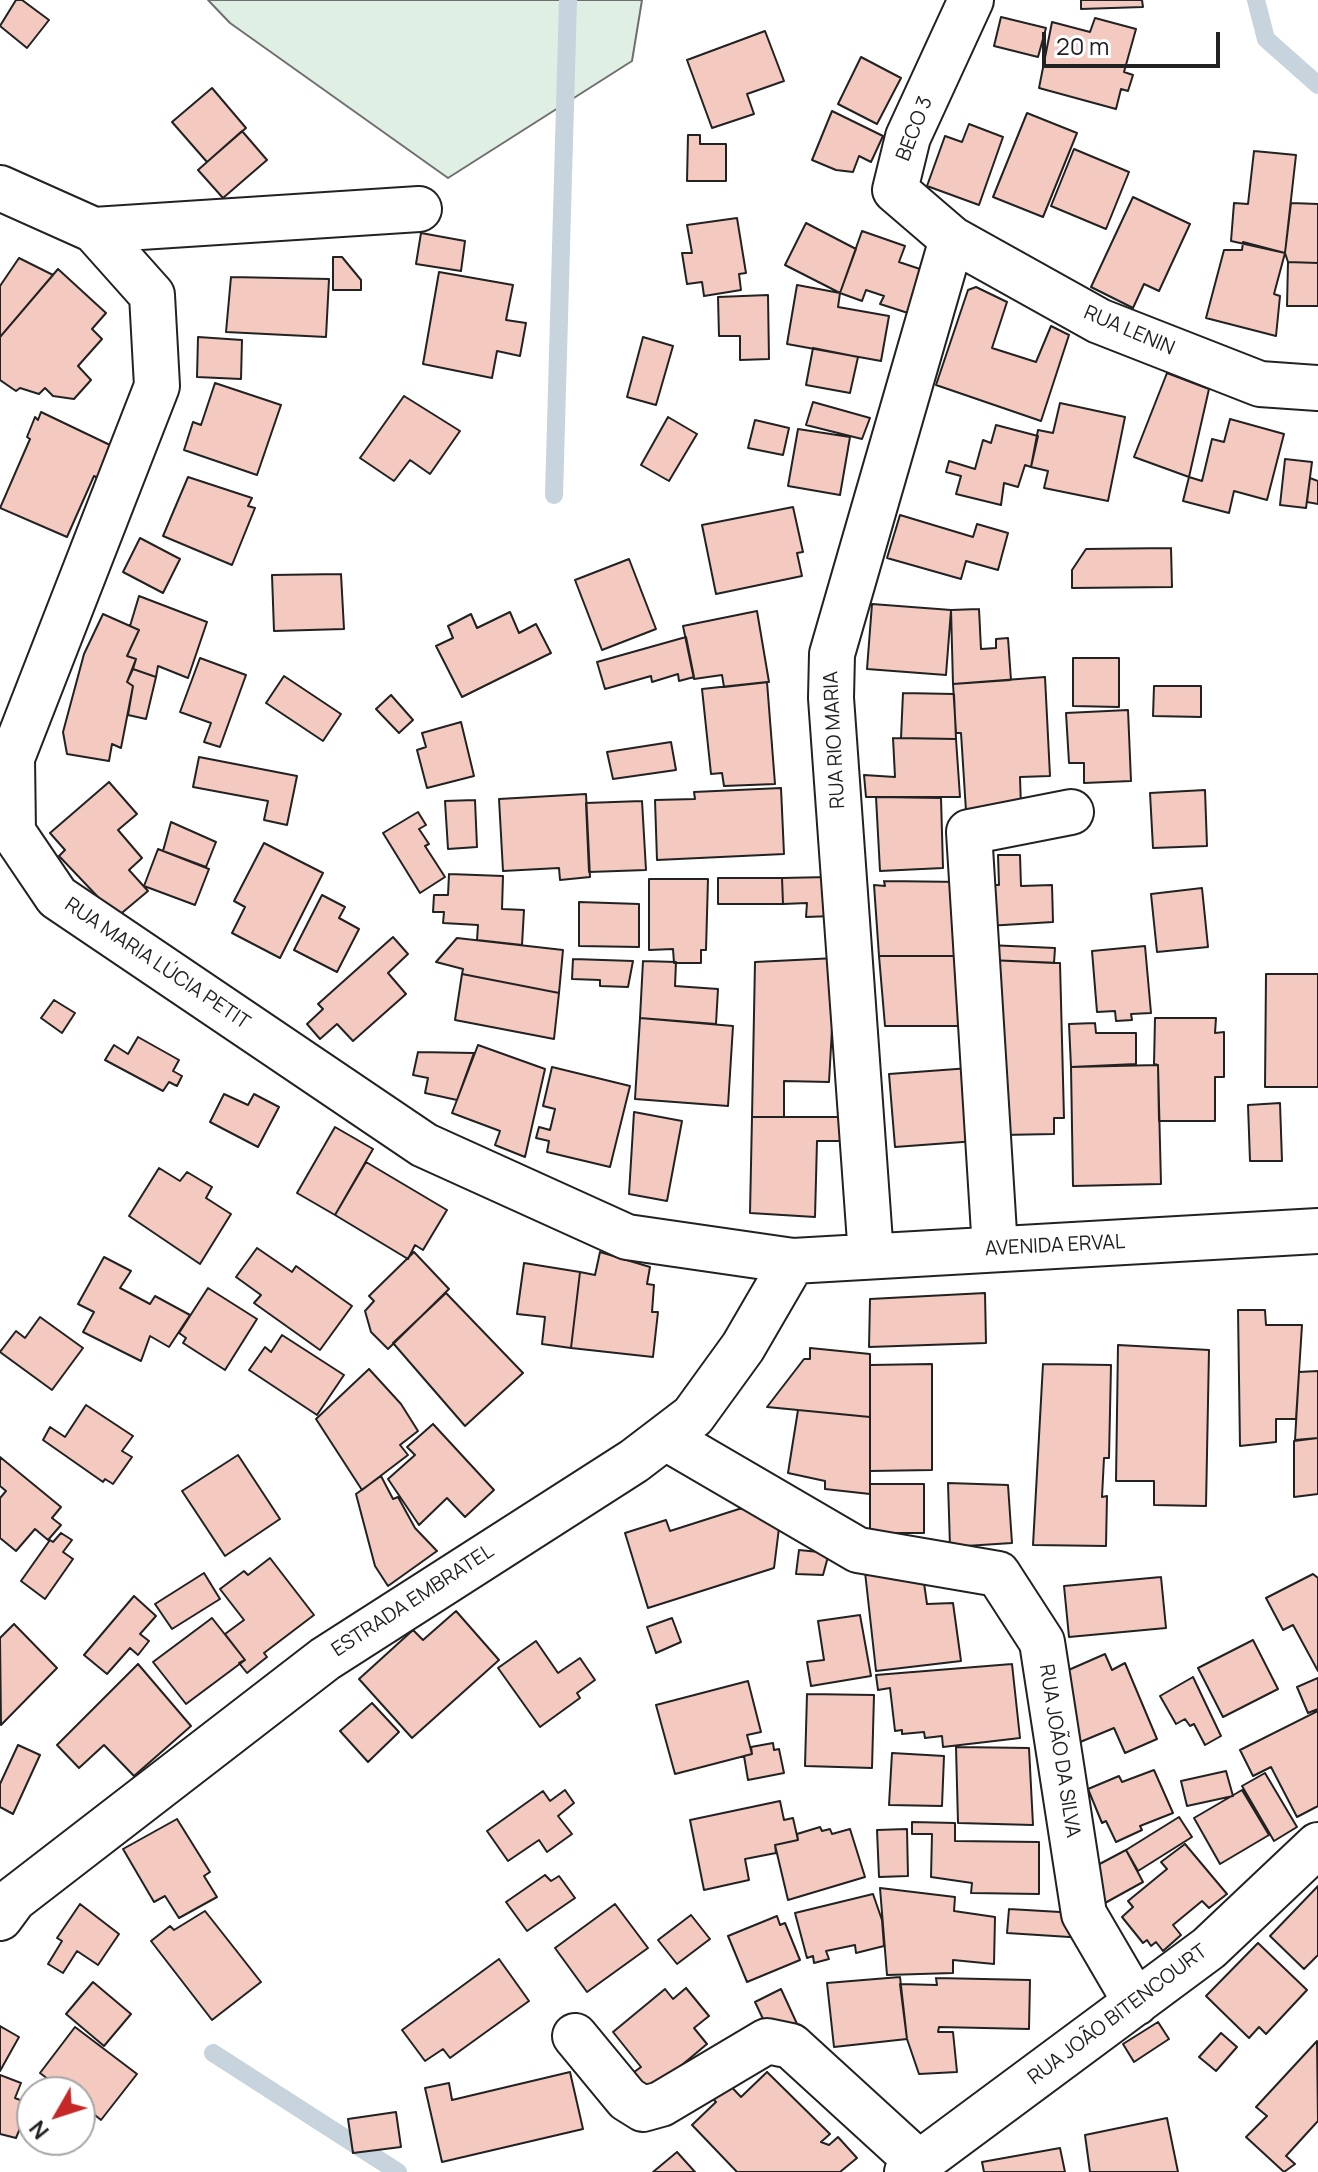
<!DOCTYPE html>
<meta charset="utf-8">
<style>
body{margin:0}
#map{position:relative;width:1318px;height:2172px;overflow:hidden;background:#fff;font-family:Manrope,sans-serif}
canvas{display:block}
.north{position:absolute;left:16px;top:2076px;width:80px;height:80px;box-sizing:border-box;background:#fff;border:2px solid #a7a7a7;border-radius:50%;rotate:231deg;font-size:22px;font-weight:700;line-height:32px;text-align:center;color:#222}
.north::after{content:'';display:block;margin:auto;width:28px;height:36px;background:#c62828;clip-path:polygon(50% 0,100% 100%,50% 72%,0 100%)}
.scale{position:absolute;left:1042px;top:32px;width:178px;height:36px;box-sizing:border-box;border:4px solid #222;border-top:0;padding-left:10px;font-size:24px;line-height:28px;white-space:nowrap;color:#222;-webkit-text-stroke:6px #fff;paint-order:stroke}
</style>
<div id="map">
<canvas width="1318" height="2172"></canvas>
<div class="north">N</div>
<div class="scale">20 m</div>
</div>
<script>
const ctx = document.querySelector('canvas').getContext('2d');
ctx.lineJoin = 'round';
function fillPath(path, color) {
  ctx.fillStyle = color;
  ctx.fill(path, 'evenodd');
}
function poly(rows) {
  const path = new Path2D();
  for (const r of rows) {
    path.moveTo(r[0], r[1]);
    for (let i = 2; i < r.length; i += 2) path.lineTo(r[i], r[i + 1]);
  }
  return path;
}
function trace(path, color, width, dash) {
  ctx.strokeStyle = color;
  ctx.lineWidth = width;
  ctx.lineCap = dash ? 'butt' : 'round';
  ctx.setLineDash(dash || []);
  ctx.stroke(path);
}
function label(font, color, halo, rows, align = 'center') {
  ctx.font = font + ' Manrope,sans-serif';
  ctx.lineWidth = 6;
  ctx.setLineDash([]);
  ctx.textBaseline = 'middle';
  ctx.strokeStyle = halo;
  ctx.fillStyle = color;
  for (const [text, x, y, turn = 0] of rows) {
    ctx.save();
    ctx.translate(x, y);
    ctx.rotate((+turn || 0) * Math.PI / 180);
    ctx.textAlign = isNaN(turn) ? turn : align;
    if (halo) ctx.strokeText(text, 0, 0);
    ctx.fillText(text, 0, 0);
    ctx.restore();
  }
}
const green = poly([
 [208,0,642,0,632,61,448,178,230,23,208,0]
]);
const stream = poly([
 [1256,0,1266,39,1318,85],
 [554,495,568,0],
 [213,2053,398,2172]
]);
const building = poly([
 [16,0,22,0,49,20,27,48,0,26,16,0],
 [1081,0,1142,0,1143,7,1081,9,1081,0],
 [1001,17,1046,28,1038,57,994,46,1001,17],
 [1095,18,1136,29,1124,72,1133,75,1128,91,1121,89,1116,109,1039,88,1052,22,1090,32,1095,18],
 [765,31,784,81,747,94,754,114,712,128,687,60,765,31],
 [861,57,901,78,877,124,838,104,861,57],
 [212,88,246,128,207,162,172,122,212,88],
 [832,111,883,136,871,162,859,156,853,172,836,170,812,160,832,111],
 [1027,113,1077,133,1043,217,993,197,1027,113],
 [969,124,1003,137,979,205,927,186,945,136,962,142,969,124],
 [242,131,267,160,223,198,198,170,242,131],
 [688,135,700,135,700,144,726,144,726,181,687,181,688,135],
 [1074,149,1129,172,1106,229,1051,206,1074,149],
 [1254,151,1296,155,1285,253,1231,241,1234,203,1248,204,1254,151],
 [1133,197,1190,224,1159,291,1144,284,1133,308,1091,287,1133,197],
 [1291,203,1318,204,1318,263,1288,262,1285,253,1291,203],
 [737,218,746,273,739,274,741,290,704,296,702,282,687,284,682,253,692,253,687,225,737,218],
 [806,223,856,249,840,293,785,265,806,223],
 [862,231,905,246,899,262,923,270,908,313,880,304,884,296,866,290,862,301,840,293,862,231],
 [421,233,465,241,461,271,416,264,421,233],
 [1243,242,1285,253,1274,294,1280,296,1276,336,1206,318,1224,250,1242,250,1243,242],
 [333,257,342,257,361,280,361,290,333,290,333,257],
 [19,258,53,275,0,337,0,286,19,258],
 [1288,262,1318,263,1318,306,1287,306,1288,262],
 [58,269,106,313,92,329,102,339,78,366,91,380,74,399,53,396,45,388,39,394,20,388,16,391,0,380,0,337,58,269],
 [439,272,513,285,506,320,526,323,520,356,497,351,492,378,423,364,439,272],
 [231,277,329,279,326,337,226,332,231,277],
 [797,285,840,293,838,307,889,316,881,361,787,344,797,285],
 [976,287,1007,302,992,348,1036,362,1051,326,1069,335,1041,421,936,385,968,290,976,287],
 [768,295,769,359,740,360,740,336,719,336,718,297,768,295],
 [198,337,242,340,241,379,197,377,198,337],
 [643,337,673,346,656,405,627,397,643,337],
 [813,348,858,357,850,393,806,385,813,348],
 [1167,373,1209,389,1189,477,1134,457,1167,373],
 [215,383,281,405,257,475,184,450,193,422,201,425,215,383],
 [404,396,460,431,430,474,410,460,394,481,360,458,404,396],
 [813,402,870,418,862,439,806,425,813,402],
 [1060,403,1125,417,1108,501,1044,488,1048,471,1031,467,1038,430,1053,433,1060,403],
 [41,412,110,445,98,478,94,476,67,537,0,508,30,439,27,437,35,417,38,420,41,412],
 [668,417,697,434,669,481,641,465,668,417],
 [1230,419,1284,434,1267,500,1234,491,1229,513,1183,501,1189,477,1202,481,1212,439,1224,442,1230,419],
 [755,420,789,428,783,455,748,448,755,420],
 [996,425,1038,436,1031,467,1025,465,1018,487,1004,483,1001,505,956,494,961,476,946,472,949,461,975,469,983,440,991,443,996,425],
 [798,429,850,437,840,495,788,486,798,429],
 [1285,459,1312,462,1306,508,1280,505,1285,459],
 [188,477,252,498,248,506,255,508,232,565,163,536,188,477],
 [1310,478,1318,481,1318,504,1307,502,1310,478],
 [793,507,803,552,797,553,802,576,716,594,702,525,793,507],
 [900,515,973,537,977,524,1008,533,998,570,966,561,961,579,887,558,900,515],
 [140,538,180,559,163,593,123,572,140,538],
 [1171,548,1172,587,1072,588,1072,570,1086,549,1171,548],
 [629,559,656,629,602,650,575,580,629,559],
 [341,574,344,629,274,631,272,575,341,574],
 [139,596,207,622,188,678,158,666,156,677,133,669,136,659,127,656,139,630,130,626,139,596],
 [872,604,951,610,946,675,867,669,872,604],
 [979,609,981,649,996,648,996,639,1008,638,1011,680,953,684,951,610,979,609],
 [757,611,769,682,724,687,722,675,694,679,683,626,757,611],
 [510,612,519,633,536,624,551,653,462,697,436,646,453,638,448,626,471,614,477,628,510,612],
 [103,614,139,630,127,656,136,659,127,682,133,686,121,748,112,744,109,761,67,754,63,732,84,654,103,614],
 [686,637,694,677,679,681,678,674,652,682,651,676,605,689,597,662,686,637],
 [200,658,246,675,220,747,204,742,211,723,180,712,200,658],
 [1073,658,1119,658,1119,707,1073,706,1073,658],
 [133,669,156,677,146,719,128,715,133,686,127,682,133,669],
 [284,676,341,714,323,741,266,703,284,676],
 [1045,677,1050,776,1020,777,1021,807,966,811,961,733,956,733,953,684,1045,677],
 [767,682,775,784,724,786,722,773,711,774,702,689,767,682],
 [1154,686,1201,686,1201,717,1153,716,1154,686],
 [903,693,954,694,956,739,901,738,903,693],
 [391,695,413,720,399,733,376,709,391,695],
 [1128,710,1131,781,1084,783,1084,763,1069,763,1066,713,1128,710],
 [461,722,474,776,427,788,417,750,426,747,422,733,461,722],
 [893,738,956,739,960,797,866,797,864,775,895,777,893,738],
 [671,742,676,770,613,779,607,752,671,742],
 [199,757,297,776,287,825,264,820,268,801,193,787,199,757],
 [109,782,137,814,118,830,142,858,129,870,148,891,117,917,59,856,65,850,50,833,109,782],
 [781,788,784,854,657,860,655,800,695,799,694,792,781,788],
 [1205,790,1207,846,1153,848,1150,793,1205,790],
 [586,794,590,877,560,880,559,868,503,871,499,799,586,794],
 [876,797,941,798,943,868,880,871,876,797],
 [475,800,477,847,448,849,445,801,475,800],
 [642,801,646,870,589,872,586,803,642,801],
 [418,812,426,825,419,829,429,844,425,846,445,877,420,893,383,833,418,812],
 [171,822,216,842,206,867,163,851,171,822],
 [264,843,323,873,280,958,232,933,245,907,234,901,264,843],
 [158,849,209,869,195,905,144,886,158,849],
 [998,855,1020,855,1021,886,1052,885,1053,922,987,926,985,885,999,885,998,855],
 [449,874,503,876,502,909,524,910,522,945,477,940,478,925,443,923,444,912,433,912,434,895,448,895,449,874],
 [829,877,832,916,806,917,807,903,783,904,782,878,829,877],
 [718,878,782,878,783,904,718,904,718,878],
 [649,879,708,879,706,950,701,950,701,963,674,963,673,949,649,950,649,879],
 [884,881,962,882,963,956,879,956,874,885,885,886,884,881],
 [1202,888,1208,947,1157,952,1151,894,1202,888],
 [322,895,345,907,339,918,359,929,337,972,294,950,322,895],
 [579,902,639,904,639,947,579,946,579,902],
 [393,937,408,954,388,973,406,994,353,1041,337,1024,320,1039,307,1024,323,1009,318,1004,393,937],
 [457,938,563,950,559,993,462,974,463,969,436,962,457,938],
 [988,945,1055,948,1054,963,989,960,988,945],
 [1145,946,1151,1013,1131,1014,1132,1020,1116,1021,1115,1011,1097,1012,1092,951,1145,946],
 [879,956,963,956,971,1026,885,1026,879,956],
 [836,958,829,1082,784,1081,784,1117,752,1117,755,962,836,958],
 [573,959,633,961,628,987,600,986,600,980,572,979,573,959],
 [989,960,1060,963,1064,1118,1054,1118,1054,1134,1002,1135,989,960],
 [643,961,676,962,675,986,718,989,716,1024,640,1018,643,961],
 [462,974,559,993,554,1039,455,1020,462,974],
 [1266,974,1318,974,1318,1087,1265,1087,1266,974],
 [54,1000,75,1013,62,1033,41,1018,54,1000],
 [640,1018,733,1026,728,1106,635,1099,640,1018],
 [1155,1018,1216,1018,1215,1033,1224,1032,1224,1077,1215,1077,1215,1121,1159,1121,1158,1065,1154,1064,1155,1018],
 [1095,1023,1096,1033,1136,1033,1136,1064,1071,1067,1069,1024,1095,1023],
 [138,1037,179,1060,173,1071,182,1076,177,1086,169,1082,163,1091,105,1060,114,1045,128,1054,138,1037],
 [478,1045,545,1069,525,1157,495,1145,500,1131,452,1113,478,1045],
 [418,1052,474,1053,457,1100,425,1093,428,1078,413,1075,418,1052],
 [1158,1065,1161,1184,1073,1186,1071,1067,1158,1065],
 [552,1067,630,1086,610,1167,547,1152,549,1141,536,1138,539,1127,550,1130,555,1109,543,1106,552,1067],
 [970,1068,976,1141,895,1147,889,1074,970,1068],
 [224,1094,248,1105,254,1094,279,1107,258,1147,210,1122,224,1094],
 [1280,1103,1282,1161,1250,1161,1248,1105,1280,1103],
 [634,1112,682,1121,667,1201,629,1194,634,1112],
 [752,1117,844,1117,844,1141,817,1141,815,1217,750,1213,752,1117],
 [335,1127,373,1149,335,1215,297,1193,335,1127],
 [366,1162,447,1210,423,1250,415,1245,408,1259,335,1215,366,1162],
 [159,1168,180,1181,187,1172,212,1187,206,1198,231,1214,200,1264,129,1216,159,1168],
 [257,1248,292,1272,296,1266,352,1306,320,1350,254,1303,261,1295,236,1277,257,1248],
 [414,1252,449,1289,388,1349,371,1332,365,1311,374,1301,369,1296,414,1252],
 [600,1252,650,1267,647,1284,654,1285,652,1312,658,1312,653,1357,571,1348,580,1272,595,1275,600,1252],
 [104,1257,131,1271,120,1288,150,1304,155,1296,190,1315,169,1347,150,1336,141,1361,83,1332,94,1312,78,1304,104,1257],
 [524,1263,580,1272,571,1348,542,1344,545,1317,517,1314,524,1263],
 [208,1288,257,1319,225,1370,183,1343,186,1338,179,1333,208,1288],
 [446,1293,523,1373,465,1426,393,1343,446,1293],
 [985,1293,986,1343,869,1347,870,1299,985,1293],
 [1238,1310,1265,1310,1266,1325,1302,1325,1296,1419,1276,1419,1276,1442,1240,1446,1238,1310],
 [40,1317,83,1348,52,1390,0,1352,16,1331,25,1338,40,1317],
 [282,1335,344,1375,317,1415,249,1370,265,1347,271,1352,282,1335],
 [1118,1345,1209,1350,1206,1506,1154,1505,1154,1481,1116,1481,1118,1345],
 [810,1348,870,1354,870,1417,767,1407,804,1359,810,1359,810,1348],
 [932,1364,932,1470,870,1471,870,1365,932,1364],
 [1043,1364,1111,1365,1109,1458,1104,1458,1102,1497,1107,1496,1106,1546,1033,1545,1043,1364],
 [369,1369,401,1404,418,1431,400,1445,408,1455,362,1490,316,1419,369,1369],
 [1318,1371,1318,1438,1295,1440,1299,1372,1318,1371],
 [86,1405,133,1436,122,1451,132,1457,113,1484,105,1479,103,1482,43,1440,50,1427,65,1437,86,1405],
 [798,1410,870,1417,870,1494,825,1489,825,1481,788,1473,798,1410],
 [433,1424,494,1490,465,1517,447,1498,419,1525,388,1479,415,1455,407,1447,433,1424],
 [1318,1438,1318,1494,1294,1497,1294,1441,1318,1438],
 [238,1455,280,1519,225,1556,182,1491,238,1455],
 [0,1457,61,1507,52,1518,61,1525,48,1540,35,1529,16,1551,0,1538,0,1498,6,1491,0,1486,0,1457],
 [381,1476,393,1499,398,1497,415,1528,437,1551,388,1586,375,1566,356,1494,381,1476],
 [948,1483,1008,1485,1012,1543,950,1547,948,1483],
 [870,1484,924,1484,924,1533,870,1533,870,1484],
 [761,1507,781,1512,774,1568,648,1608,625,1533,666,1520,670,1531,739,1509,761,1507],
 [61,1533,72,1540,63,1552,73,1559,45,1599,21,1581,50,1540,53,1542,61,1533],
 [799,1550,829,1553,823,1575,796,1574,799,1550],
 [270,1558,314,1615,264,1653,267,1657,247,1673,239,1663,245,1660,225,1634,244,1620,220,1589,244,1571,248,1575,270,1558],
 [865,1572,923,1576,927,1604,953,1603,961,1661,876,1671,865,1572],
 [204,1573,220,1599,172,1629,155,1604,204,1573],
 [1313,1574,1318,1578,1318,1671,1293,1625,1283,1630,1266,1598,1313,1574],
 [1161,1577,1166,1628,1069,1637,1064,1586,1161,1577],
 [134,1596,156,1616,140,1634,149,1641,138,1655,130,1648,107,1674,84,1655,134,1596],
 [456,1611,499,1660,412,1738,359,1679,413,1630,423,1640,456,1611],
 [860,1615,871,1676,811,1686,807,1662,824,1660,818,1621,860,1615],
 [212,1618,245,1660,186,1704,153,1662,212,1618],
 [672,1618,681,1642,656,1653,647,1627,672,1618],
 [14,1624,57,1668,1,1725,0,1638,14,1624],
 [1253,1640,1278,1689,1223,1717,1198,1668,1253,1640],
 [536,1641,558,1673,580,1658,595,1680,577,1693,580,1698,540,1727,498,1668,536,1641],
 [1105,1654,1112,1670,1125,1663,1157,1739,1125,1753,1114,1728,1073,1745,1064,1672,1105,1654],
 [138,1664,191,1726,134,1776,104,1745,79,1768,57,1745,138,1664],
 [1012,1664,1020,1738,943,1747,942,1736,925,1738,924,1732,902,1734,902,1730,895,1731,890,1688,878,1690,876,1675,1012,1664],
 [1193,1677,1221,1736,1205,1745,1194,1724,1190,1726,1185,1719,1176,1724,1160,1696,1193,1677],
 [1318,1678,1318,1709,1308,1713,1297,1687,1318,1678],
 [748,1681,761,1732,747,1735,752,1754,675,1774,656,1705,748,1681],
 [807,1694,874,1695,872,1768,805,1766,807,1694],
 [372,1703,399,1732,368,1762,340,1731,372,1703],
 [1318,1711,1318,1806,1297,1817,1271,1767,1253,1776,1240,1750,1318,1711],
 [773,1743,774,1750,779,1749,784,1773,748,1780,744,1756,752,1754,751,1747,773,1743],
 [18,1745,40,1755,13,1814,0,1807,0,1784,18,1745],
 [956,1747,1029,1748,1033,1825,958,1823,956,1747],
 [892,1753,944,1756,942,1806,889,1805,892,1753],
 [1154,1770,1173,1813,1140,1826,1142,1830,1116,1842,1106,1821,1102,1823,1088,1789,1119,1776,1122,1782,1154,1770],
 [1226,1771,1233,1796,1187,1806,1181,1781,1226,1771],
 [1265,1773,1297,1827,1274,1841,1242,1786,1265,1773],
 [565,1790,574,1803,558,1816,572,1834,547,1852,539,1840,508,1861,487,1831,543,1791,550,1801,565,1790],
 [1242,1790,1269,1835,1220,1864,1194,1818,1242,1790],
 [780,1801,784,1820,793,1818,798,1840,775,1845,776,1853,745,1859,749,1880,704,1890,690,1820,780,1801],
 [1179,1817,1192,1837,1138,1871,1126,1850,1179,1817],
 [177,1819,210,1872,204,1876,217,1897,179,1918,165,1896,154,1902,123,1849,177,1819],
 [912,1822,955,1823,955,1841,1039,1842,1039,1894,971,1893,972,1883,931,1877,932,1834,912,1834,912,1822],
 [820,1827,822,1831,830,1829,832,1834,850,1829,865,1877,788,1900,775,1845,798,1840,797,1834,820,1827],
 [907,1829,908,1876,879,1877,877,1830,907,1829],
 [1185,1844,1227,1894,1209,1908,1202,1901,1173,1925,1181,1935,1163,1951,1156,1942,1151,1946,1147,1940,1143,1943,1122,1917,1133,1907,1128,1901,1167,1869,1161,1862,1185,1844],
 [1126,1850,1143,1882,1105,1903,1092,1868,1126,1850],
 [545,1875,551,1881,559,1876,575,1898,527,1931,506,1902,545,1875],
 [1318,1886,1318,1955,1304,1969,1270,1936,1318,1886],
 [880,1888,955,1897,954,1911,995,1917,994,1964,953,1960,953,1973,887,1975,880,1888],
 [873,1894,882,1920,884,1946,856,1953,855,1945,826,1951,829,1959,814,1963,813,1956,807,1958,795,1913,873,1894],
 [80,1904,119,1934,98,1965,77,1951,63,1973,48,1964,62,1941,57,1938,80,1904],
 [615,1904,648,1948,587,1992,555,1948,615,1904],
 [1009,1909,1077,1913,1085,1938,1007,1933,1009,1909],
 [205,1911,261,1982,212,2020,151,1941,170,1926,174,1930,205,1911],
 [691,1915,710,1939,677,1964,658,1940,691,1915],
 [777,1916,780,1925,785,1923,800,1960,747,1982,728,1936,777,1916],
 [1258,1943,1307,1990,1266,2034,1259,2027,1249,2038,1206,1996,1258,1943],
 [499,1959,529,2001,450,2058,443,2049,425,2061,402,2030,499,1959],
 [900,1977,907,2039,834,2047,827,1983,900,1977],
 [936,1978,1030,1980,1029,2029,939,2027,938,2032,953,2032,957,2072,919,2074,907,2039,900,1984,937,1985,936,1978],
 [93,1982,131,2014,104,2046,66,2014,93,1982],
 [686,1988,709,2016,694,2028,707,2044,646,2095,630,2075,641,2067,613,2032,665,1989,673,1999,686,1988],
 [781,1989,798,2026,772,2038,755,2002,781,1989],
 [1158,2022,1169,2039,1134,2062,1123,2044,1158,2022],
 [0,2026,19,2037,0,2071,0,2026],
 [75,2027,137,2074,101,2120,80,2103,80,2092,65,2092,40,2073,75,2027],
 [1221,2033,1237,2047,1216,2071,1199,2057,1221,2033],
 [1317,2041,1318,2121,1286,2156,1295,2164,1284,2172,1246,2137,1267,2116,1256,2107,1317,2041],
 [570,2072,583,2129,442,2162,425,2088,449,2083,452,2100,570,2072],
 [767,2072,830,2134,821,2142,829,2145,838,2137,857,2158,840,2172,737,2172,692,2125,716,2102,705,2091,722,2077,741,2097,767,2072],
 [0,2075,21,2083,15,2098,30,2104,16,2138,0,2134,0,2075],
 [396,2112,401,2147,353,2153,348,2119,396,2112],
 [1167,2118,1178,2172,1090,2172,1085,2135,1167,2118],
 [1060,2148,1065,2172,984,2172,982,2162,1060,2148],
 [677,2152,695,2172,653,2172,677,2152]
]);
const minor = poly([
 [971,0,908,137,895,190,952,239,1099,321,1260,384,1318,388],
 [0,188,94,230,152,295,157,386,12,758,13,832,57,897,424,1145,627,1237,793,1261,1318,1231],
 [94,230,419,209],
 [995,1249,969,832,1071,812],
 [871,1256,831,698,832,654,952,239],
 [666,1438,858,1550,998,1574,1042,1642,1084,1914,1136,2003],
 [0,1918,14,1899,325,1659,634,1461,693,1416,743,1347,793,1261],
 [575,2036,627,2099,643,2109,661,2104,767,2041,791,2046,919,2163],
 [907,2172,1209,1948,1318,1845]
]);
const streetNames = [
 ["BECO 3",915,129,-69],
 ["RUA LENIN",1129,331,23],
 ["RUA RIO MARIA",835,740,-93],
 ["RUA MARIA LÚCIA PETIT",157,964,34],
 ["AVENIDA ERVAL",1055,1246,-3],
 ["ESTRADA EMBRATEL",413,1601,-33],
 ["RUA JOÃO DA SILVA",1059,1751,81],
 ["RUA JOÃO BITENCOURT",1118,2015,-37]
];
fillPath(green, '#e0efe3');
trace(green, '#6f6f6f', 2);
trace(stream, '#c7d3dd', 18);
fillPath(building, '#f3c9c0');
trace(building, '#222', 2);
trace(minor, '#222', 48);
trace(minor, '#fff', 44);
label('20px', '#222', '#fff', streetNames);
</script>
